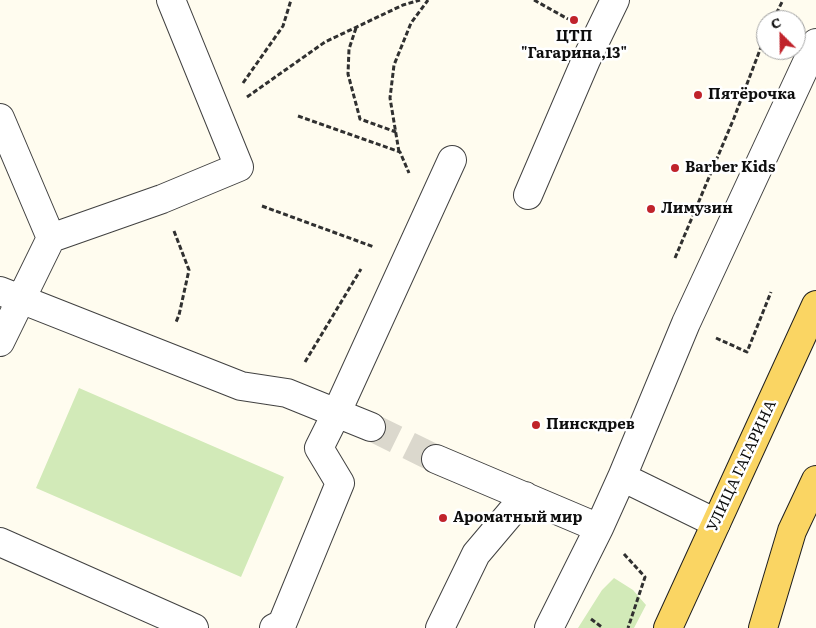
<!DOCTYPE html>
<meta charset="utf-8">
<style>
body{margin:0}
#map{position:relative;width:816px;height:628px;overflow:hidden;background:#fffcef;font-family:Literata,serif}
canvas{display:block}
.north{position:absolute;left:756px;top:10px;width:50px;height:50px;box-sizing:border-box;background:#fff;border:1px solid #9f9f9f;border-radius:50%;rotate:337deg;font-size:14px;font-weight:700;line-height:20px;text-align:center;color:#0e0e0e}
.north::after{content:'';display:block;margin:auto;width:18px;height:22px;background:#c0232b;clip-path:polygon(50% 0,100% 100%,50% 72%,0 100%)}
</style>
<div id="map">
<canvas width="816" height="628"></canvas>
<div class="north">С</div>
</div>
<script>
const ctx = document.querySelector('canvas').getContext('2d');
ctx.lineJoin = 'round';
function fillPath(path, color) {
  ctx.fillStyle = color;
  ctx.fill(path, 'evenodd');
}
function poly(rows) {
  const path = new Path2D();
  for (const r of rows) {
    path.moveTo(r[0], r[1]);
    for (let i = 2; i < r.length; i += 2) path.lineTo(r[i], r[i + 1]);
  }
  return path;
}
function trace(path, color, width, dash) {
  ctx.strokeStyle = color;
  ctx.lineWidth = width;
  ctx.lineCap = dash ? 'butt' : 'round';
  ctx.setLineDash(dash || []);
  ctx.stroke(path);
}
function label(font, color, halo, rows, align = 'center') {
  ctx.font = font + ' Literata,serif';
  ctx.lineWidth = 5;
  ctx.setLineDash([]);
  ctx.textBaseline = 'middle';
  ctx.strokeStyle = halo;
  ctx.fillStyle = color;
  for (const [text, x, y, turn = 0] of rows) {
    ctx.save();
    ctx.translate(x, y);
    ctx.rotate((+turn || 0) * Math.PI / 180);
    ctx.textAlign = isNaN(turn) ? turn : align;
    if (halo) ctx.strokeText(text, 0, 0);
    ctx.fillText(text, 0, 0);
    ctx.restore();
  }
}
const green = poly([
 [79,388,284,477,241,577,36,488],
 [614,578,633,590,646,605,634,628,578,628,602,590]
]);
const minorTunnel = poly([
 [371,427,436,459]
]);
const path = poly([
 [534,0,568,19],
 [773,20,783,0],
 [356,28,349,49,348,74,360,119,396,132],
 [243,83,283,26,291,0],
 [247,97,325,42,403,5,420,0],
 [298,116,400,152,409,173],
 [399,152,390,98,394,65,411,23,428,0],
 [262,206,374,247],
 [174,231,189,270,179,315,176,322],
 [675,258,734,118,766,34],
 [716,338,747,352,771,292],
 [305,362,361,269],
 [624,554,645,577,628,628],
 [591,619,603,628]
]);
const minor = poly([
 [0,118,51,238,162,199,239,167,171,0],
 [528,195,586,60,615,0],
 [0,291,241,386,287,393,371,427],
 [0,342,51,238],
 [436,459,599,528],
 [622,477,686,323,816,43],
 [0,542,194,628],
 [274,628,282,624,340,483,319,448,336,414,452,160],
 [440,628,476,554,525,496],
 [549,628,599,528,622,477,716,523]
]);
const major = poly([
 [668,628,816,305],
 [763,628,792,531,816,480]
]);
const markers = [
 [574,20,5,"#c0232b"],
 [698,95,5,"#c0232b"],
 [675,168,5,"#c0232b"],
 [651,209,5,"#c0232b"],
 [536,425,5,"#c0232b"],
 [443,518,5,"#c0232b"]
];
const poiNames = [
 ["ЦТП",574,37,"center"],
 ["\"Гагарина,13\"",574,54,"center"],
 ["Пятёрочка",708,95],
 ["Barber Kids",685,168],
 ["Лимузин",661,209],
 ["Пинскдрев",546,425],
 ["Ароматный мир",453,518]
];
const streetNames = [
 ["УЛИЦА ГАГАРИНА",742,466,-65]
];
fillPath(green, '#d2eab8');
trace(minorTunnel, '#dbd8cd', 28, [28, 14]);
trace(minor, '#414141', 30);
trace(major, '#1f1f1f', 30);
trace(path, '#303030', 3, [5, 2.5]);
trace(minor, '#fff', 28);
trace(major, '#fad563', 28);
for (const [x, y, r, color] of markers) {
  const dot = new Path2D();
  dot.arc(x, y, r, 0, 2 * Math.PI);
  ctx.fillStyle = color;
  ctx.fill(dot);
  trace(dot, '#fff', 2);
}
label('bold 15px', '#0e0e0e', '#fff', poiNames, 'left');
label('15px', '#0e0e0e', '#fff', streetNames);
</script>
